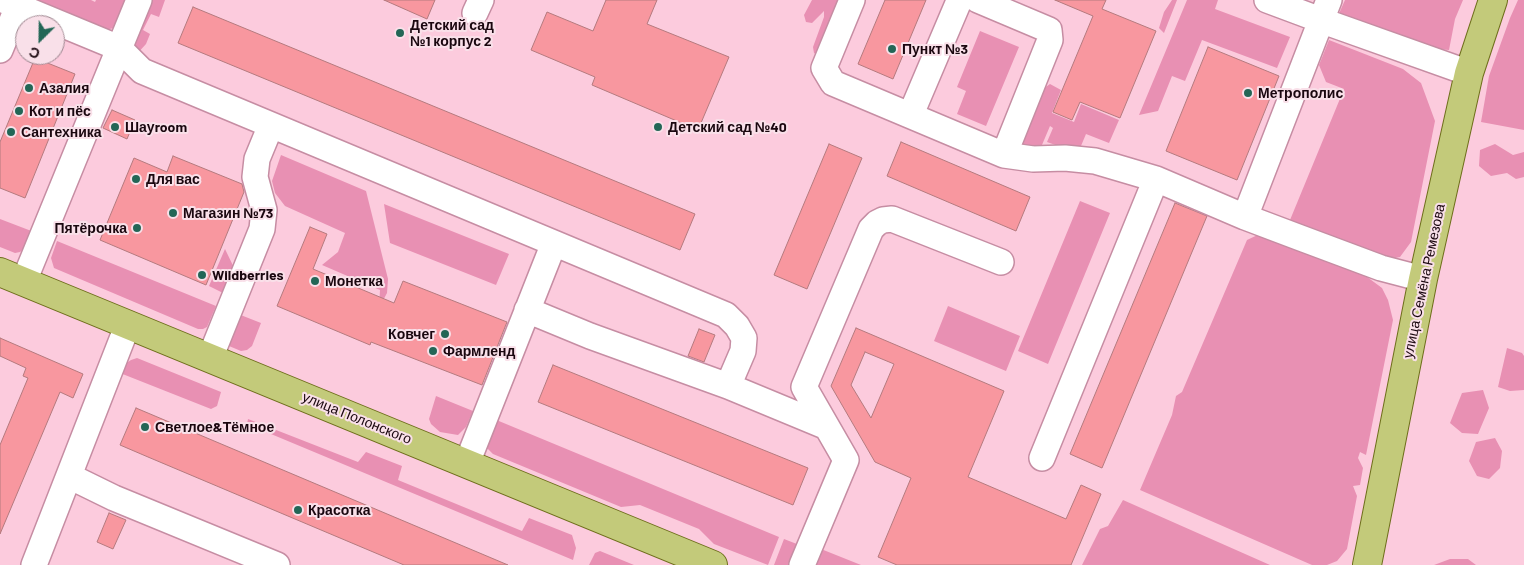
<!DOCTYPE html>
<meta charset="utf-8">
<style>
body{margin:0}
#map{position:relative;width:1524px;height:565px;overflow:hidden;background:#fccbdd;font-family:Barlow,sans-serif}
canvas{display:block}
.north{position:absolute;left:15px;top:15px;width:50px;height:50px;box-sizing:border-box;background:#f9e0e9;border:1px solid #a08992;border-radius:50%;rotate:203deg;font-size:14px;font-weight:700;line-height:20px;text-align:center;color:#1a070f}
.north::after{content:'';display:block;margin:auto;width:18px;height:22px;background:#236656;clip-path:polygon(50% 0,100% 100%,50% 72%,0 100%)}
</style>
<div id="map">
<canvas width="1524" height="565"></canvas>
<div class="north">С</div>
</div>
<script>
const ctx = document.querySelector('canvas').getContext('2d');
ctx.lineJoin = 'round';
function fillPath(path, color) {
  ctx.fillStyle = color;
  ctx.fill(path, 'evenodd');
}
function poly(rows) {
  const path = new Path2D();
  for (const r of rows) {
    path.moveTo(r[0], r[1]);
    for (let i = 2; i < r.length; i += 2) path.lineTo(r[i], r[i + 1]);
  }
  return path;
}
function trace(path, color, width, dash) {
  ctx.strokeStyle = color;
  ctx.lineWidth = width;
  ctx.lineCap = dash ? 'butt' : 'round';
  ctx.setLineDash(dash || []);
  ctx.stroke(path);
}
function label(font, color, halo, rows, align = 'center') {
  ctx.font = font + ' Barlow,sans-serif';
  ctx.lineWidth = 4;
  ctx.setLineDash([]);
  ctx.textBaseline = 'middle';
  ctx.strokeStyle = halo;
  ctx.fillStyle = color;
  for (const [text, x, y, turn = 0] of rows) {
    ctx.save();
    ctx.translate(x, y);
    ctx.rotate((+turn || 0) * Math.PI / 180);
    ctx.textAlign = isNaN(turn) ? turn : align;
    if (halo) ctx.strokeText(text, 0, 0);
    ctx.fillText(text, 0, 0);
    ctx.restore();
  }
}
const green = poly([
 [33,0,91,0,95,2,96,0,127,0,119,27,105,30],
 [150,0,165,0,159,17,151,14,143,30,150,34,146,44,135,56,132,51,142,20],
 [812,0,844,0,835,8,819,57,814,53,813,47,824,17,824,11,812,23,806,22,804,15],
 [1172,0,1177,0,1164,33,1159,28,1164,12],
 [1187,0,1218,0,1215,9,1290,37,1277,68,1202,40,1185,81,1172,76,1158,111,1139,115],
 [1345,0,1463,0,1455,19,1449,50,1413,47,1337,18],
 [1518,0,1524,0,1524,130,1481,122,1489,76,1510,18],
 [980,31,1019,47,986,126,957,114,966,91,957,87],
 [1329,40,1403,69,1421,83,1435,121,1411,242,1400,257,1390,259,1374,255,1290,220,1344,89,1326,82,1319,65],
 [1050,84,1061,90,1052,113,1074,122,1081,104,1119,120,1109,143,1086,134,1078,153,1047,142,1053,128,1050,126,1039,152,1017,148,1040,91],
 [1495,144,1513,155,1524,152,1524,177,1516,179,1507,173,1491,176,1479,166,1480,150],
 [281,155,366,191,388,279,387,293,379,308,380,290,322,265,338,252,345,233,285,206,275,193,272,181],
 [1080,201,1110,213,1048,364,1018,351],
 [384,204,509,254,496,285,390,243],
 [0,219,34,232,26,247,20,252,15,253,0,247],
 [1264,232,1359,271,1382,288,1388,300,1393,320,1366,455,1360,452,1358,458,1363,468,1360,485,1353,486,1357,496,1347,549,1337,561,1327,565,1312,565,1140,490,1172,415,1176,396,1182,392,1247,240],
 [57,241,216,306,207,327,203,329,198,329,54,268,51,258],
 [225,249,237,274,227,292,221,292,209,286],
 [948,306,1020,336,1006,371,934,341],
 [233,312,261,323,252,346,247,350,241,351,229,346,224,336],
 [1507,348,1522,353,1524,356,1524,390,1510,391,1498,387],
 [137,358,221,392,217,406,211,409,120,373,125,364,131,360],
 [1483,390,1489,408,1478,434,1462,433,1450,423,1462,393],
 [436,396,473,411,466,427,458,435,440,432,431,424,429,419],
 [248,419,358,462,366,452,402,466,398,480,522,531,529,518,572,535,576,548,573,560,247,424],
 [494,419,779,537,768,565,714,544,699,529,640,505,621,507,493,454,486,447],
 [1495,438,1502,451,1500,468,1489,479,1477,476,1469,461,1476,442],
 [1123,500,1270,565,1082,565,1100,529,1108,526],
 [784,539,802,546,790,565,774,565],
 [821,549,861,565,815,565],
 [600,551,634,565,589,565,595,553],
 [1450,559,1468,559,1476,565,1434,565]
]);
const building = poly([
 [384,0,435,0,427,19,384,0],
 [606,0,657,0,647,24,729,57,698,130,592,85,595,77,531,50,547,12,593,31,606,0],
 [885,0,926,0,893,79,858,64,885,0],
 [1055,0,1106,0,1102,9,1156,31,1120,118,1080,102,1072,120,1053,112,1093,16,1055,0],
 [193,7,695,214,680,250,178,43,193,7],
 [1208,47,1279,76,1237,180,1166,151,1208,47],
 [35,58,75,74,25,198,0,188,0,142,35,58],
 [112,110,135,120,127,139,103,128,112,110],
 [901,142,1030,197,1016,231,887,176,901,142],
 [829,144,862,158,807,289,774,275,829,144],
 [173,156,242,184,244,192,206,285,100,240,134,158,167,172,173,156],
 [1175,203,1207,216,1102,468,1070,454,1175,203],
 [310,227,327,234,313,269,394,303,403,281,507,322,482,385,371,342,370,345,277,306,310,227],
 [856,328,1004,391,968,477,1066,519,1081,485,1101,494,1071,565,897,565,878,557,911,478,875,462,831,386,856,328],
 [865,352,894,364,871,418,851,385,865,352],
 [699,329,715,335,704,362,688,356,699,329],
 [0,338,83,374,73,398,60,392,0,534,0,445,28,378,23,376,26,368,0,356,0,338],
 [553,365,808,468,793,505,538,402,553,365],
 [136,408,226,446,508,565,404,565,148,457,120,445,136,408],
 [109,513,126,520,113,549,97,542,109,513]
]);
const minor = poly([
 [3,0,119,48,142,71,726,315,737,326,744,338,743,351,728,386],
 [852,0,824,68,833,83,1004,155,1033,159,1065,158,1095,161,1156,179,1245,217,1298,237,1381,268,1423,279],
 [978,0,1049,30,1050,40,1004,155],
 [1267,0,1334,25,1469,73],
 [475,13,481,0],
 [0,50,18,6],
 [911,114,959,1,961,0],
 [1245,217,1329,0],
 [24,281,139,0],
 [527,310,590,336,728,386,827,427],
 [210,358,262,229,264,210,255,177,257,159,271,125],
 [1042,458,1156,179],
 [467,463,554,243],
 [69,476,114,498,277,565],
 [34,565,128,324],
 [802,565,846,460,804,387,871,229,877,223,883,220,892,219,1001,262]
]);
const major = poly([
 [0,272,713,565],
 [1367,565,1423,279,1469,73,1493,0]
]);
const markers = [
 [400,33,5,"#236656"],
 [892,49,5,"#236656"],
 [29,88,5,"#236656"],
 [1248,93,5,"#236656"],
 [19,111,5,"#236656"],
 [115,127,5,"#236656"],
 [658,127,5,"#236656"],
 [11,132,5,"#236656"],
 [136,179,5,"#236656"],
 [173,213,5,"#236656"],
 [137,228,5,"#236656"],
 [202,275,5,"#236656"],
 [315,281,5,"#236656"],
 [445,334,5,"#236656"],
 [433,351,5,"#236656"],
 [145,427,5,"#236656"],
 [298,510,5,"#236656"]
];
const poiNames = [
 ["Детский сад",410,25],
 ["№1 корпус 2",410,41],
 ["Пункт №3",902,49],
 ["Азалия",39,88],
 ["Метрополис",1258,93],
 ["Кот и пёс",29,111],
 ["Шауroom",125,127],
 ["Детский сад №40",668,127],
 ["Сантехника",21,132],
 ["Для вас",146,179],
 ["Магазин №73",183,213],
 ["Пятёрочка",127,228,"right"],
 ["Wildberries",212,275],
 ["Монетка",325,281],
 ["Ковчег",435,334,"right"],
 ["Фармленд",443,351],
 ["Светлое&Тёмное",155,427],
 ["Красотка",308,510]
];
const streetNames = [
 ["улица Семёна Ремезова",1424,281,-78],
 ["улица Полонского",357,418,22]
];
fillPath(green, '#e890b3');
fillPath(building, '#f8979f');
trace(building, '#b47a7e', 1);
trace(minor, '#c68da3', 28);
trace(major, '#6e6e1b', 30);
trace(minor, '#fff', 25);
trace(major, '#c3ca7a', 28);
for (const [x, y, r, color] of markers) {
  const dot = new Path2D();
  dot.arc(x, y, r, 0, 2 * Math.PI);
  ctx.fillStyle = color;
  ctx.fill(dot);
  trace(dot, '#f9e0e9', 2);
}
label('bold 14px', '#1a070f', '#f9e0e9', poiNames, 'left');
label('14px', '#1a070f', '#f9e0e9', streetNames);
</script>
